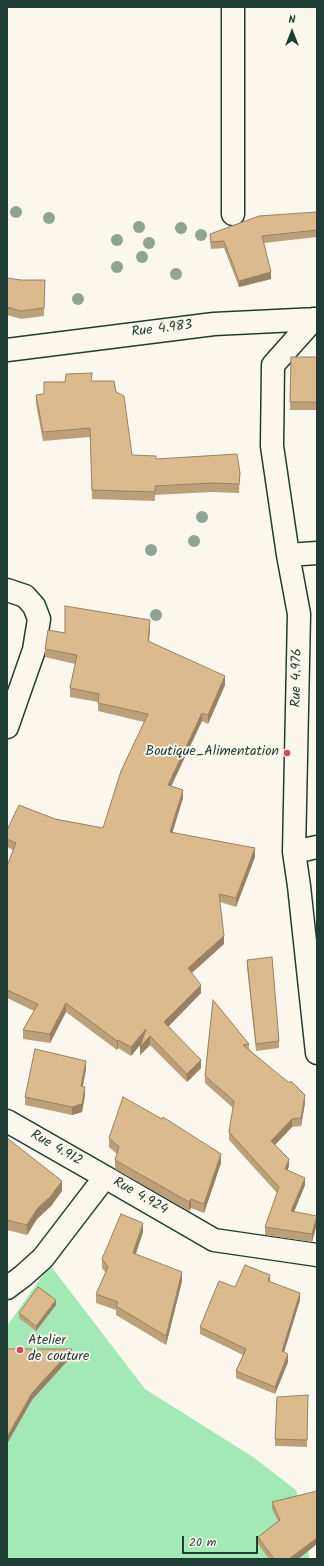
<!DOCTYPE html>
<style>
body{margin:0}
#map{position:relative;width:324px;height:1566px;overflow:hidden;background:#fbf7ec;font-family:Kalam,sans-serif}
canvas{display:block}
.frame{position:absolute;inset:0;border:8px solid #1f3d34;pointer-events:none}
.north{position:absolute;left:272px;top:12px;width:40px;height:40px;-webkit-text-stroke:3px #fbf7ec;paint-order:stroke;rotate:0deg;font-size:11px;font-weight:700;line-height:16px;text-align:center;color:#1f3d34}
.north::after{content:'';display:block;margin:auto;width:14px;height:18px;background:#1f3d34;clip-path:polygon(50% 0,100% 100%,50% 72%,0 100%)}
.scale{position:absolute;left:182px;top:1536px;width:76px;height:18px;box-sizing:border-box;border:2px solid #1f3d34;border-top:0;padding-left:5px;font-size:12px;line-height:14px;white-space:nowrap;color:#1f3d34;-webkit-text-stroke:3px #fbf7ec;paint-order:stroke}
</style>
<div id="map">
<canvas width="324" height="1566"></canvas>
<div class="frame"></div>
<div class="north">N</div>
<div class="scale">20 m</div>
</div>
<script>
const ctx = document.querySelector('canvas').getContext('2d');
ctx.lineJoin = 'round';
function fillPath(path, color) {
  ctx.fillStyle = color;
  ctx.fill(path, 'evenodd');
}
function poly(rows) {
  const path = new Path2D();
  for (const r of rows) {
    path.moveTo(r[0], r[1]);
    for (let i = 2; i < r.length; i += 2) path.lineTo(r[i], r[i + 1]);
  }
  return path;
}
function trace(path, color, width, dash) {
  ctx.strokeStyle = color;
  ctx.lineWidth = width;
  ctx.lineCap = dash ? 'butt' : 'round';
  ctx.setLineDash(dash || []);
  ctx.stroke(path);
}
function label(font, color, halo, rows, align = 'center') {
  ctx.font = font + ' Kalam,sans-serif';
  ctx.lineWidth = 3.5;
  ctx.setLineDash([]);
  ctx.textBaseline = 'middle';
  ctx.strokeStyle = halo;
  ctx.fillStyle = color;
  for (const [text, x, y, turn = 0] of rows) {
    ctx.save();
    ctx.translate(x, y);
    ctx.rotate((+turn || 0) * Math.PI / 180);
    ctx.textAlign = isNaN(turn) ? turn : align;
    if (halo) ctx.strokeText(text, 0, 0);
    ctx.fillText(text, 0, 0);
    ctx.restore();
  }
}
const green = poly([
 [50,1265,145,1389,253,1457,296,1490,308,1538,309,1559,7,1559,7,1326]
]);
const minor = poly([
 [233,7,233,214],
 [314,319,273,365,272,446,288,555,299,614,294,852,299,886,317,1053],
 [7,350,214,324,317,319],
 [288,555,317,553],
 [7,590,25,596,34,606,39,619,34,650,7,727],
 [294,852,317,847],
 [7,1121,105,1177],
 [7,1288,23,1276,43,1258,105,1177,214,1240,317,1255]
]);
const trees = [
 [16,212],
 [49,218],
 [139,227],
 [181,228],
 [201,235],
 [117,240],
 [149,243],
 [142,257],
 [117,267],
 [176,274],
 [78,299],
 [202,517],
 [194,541],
 [151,550],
 [156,615]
];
const wall = poly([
 [317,212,317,237,264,243,271,279,239,287,224,248,211,249,210,241,210,234],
 [7,278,21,280,45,280,44,316,21,319,7,315],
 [291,357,317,357,317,410,290,410],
 [92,381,116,392,132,455,240,473,239,493,212,492,155,495,155,501,92,499,90,437,43,441,36,404,36,395,44,394,44,382],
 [150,629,149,642,225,685,208,724,202,721,171,786,183,798,172,832,255,857,236,907,220,902,224,944,192,973,201,993,169,1026,201,1068,187,1082,150,1045,140,1055,141,1043,131,1056,118,1048,117,1050,66,1012,50,1043,23,1039,23,1030,34,1011,7,998,7,866,13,850,7,847,7,830,55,819,103,828,144,722,98,711,98,702,70,697,70,688,75,664,45,657,45,649,65,633],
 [247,960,279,1041,279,1048,256,1051,247,967],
 [213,1000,249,1044,249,1049,305,1103,301,1126,292,1127,275,1145,289,1166,287,1170,305,1185,294,1212,317,1223,312,1242,265,1235,265,1227,277,1193,229,1140,229,1132,233,1108,205,1083,205,1076],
 [86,1069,83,1086,85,1095,82,1112,72,1115,25,1105,25,1097],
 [7,1138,62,1191,51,1206,37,1219,27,1235,7,1230],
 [109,1138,221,1163,204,1213,191,1208,189,1211,115,1169,115,1160,117,1154,109,1147],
 [143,1232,136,1254,182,1281,166,1345,116,1315,116,1310,96,1303,96,1294,106,1273,102,1268,102,1259],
 [270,1282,300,1300,284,1352,288,1362,275,1394,236,1378,236,1371,243,1355,200,1334,200,1327,235,1287],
 [56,1305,36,1331,19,1318,19,1313],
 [308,1402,307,1447,275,1446,275,1439],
 [317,1491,317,1544,298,1559,269,1559,258,1544,258,1537,278,1521,272,1509,272,1502]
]);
const shadedWall = poly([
 [271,272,271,279,239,287,239,281],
 [150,620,150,629,148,650,148,641],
 [225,676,225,685,208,724,208,715],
 [202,713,202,721,168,793,168,785],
 [183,790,183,798,170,841,170,832],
 [255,848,255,857,236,907,236,898],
 [224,936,224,944,188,976,188,968],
 [201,985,201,993,164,1031,164,1022],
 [66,1003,66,1012,50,1043,50,1034],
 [146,1029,146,1038,131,1056,131,1047],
 [150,1036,150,1045,140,1055,140,1047],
 [118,1040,118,1048,117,1050,117,1041],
 [201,1060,201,1068,187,1082,187,1074],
 [86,1061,86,1069,81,1094,81,1086],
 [85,1087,85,1095,82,1112,72,1115,72,1107],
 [305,1095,305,1103,301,1126,301,1118],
 [292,1119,292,1127,271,1149,271,1141],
 [221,1154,221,1163,204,1213,204,1204],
 [289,1159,289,1166,285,1176,285,1169],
 [305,1178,305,1185,291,1219,291,1211],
 [62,1181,62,1191,51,1206,37,1219,27,1235,27,1225,37,1209],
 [191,1199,191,1208,189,1211,189,1202],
 [317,1216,317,1223,312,1242,312,1234],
 [143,1223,143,1232,133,1262,133,1253],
 [182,1272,182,1281,166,1345,166,1336],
 [270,1275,270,1283,268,1281],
 [300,1293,300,1300,282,1359,282,1351],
 [56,1300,56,1305,36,1331,36,1326],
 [72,1349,72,1356,32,1400,7,1444,7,1437,32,1393],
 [288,1354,288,1362,275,1394,275,1387],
 [317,1538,317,1544,298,1559,289,1559]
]);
const building = poly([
 [317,212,317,230,262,236,271,272,239,281,224,241,211,242,210,234,259,216,317,212],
 [7,278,21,280,45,280,44,308,21,311,7,307,7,278],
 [291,357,317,357,317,402,290,402,291,357],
 [92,373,91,381,114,381,116,392,124,396,132,455,156,456,156,459,237,454,240,473,239,484,212,483,155,486,155,492,92,490,90,428,43,432,36,395,44,394,44,382,65,382,66,374,92,373],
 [65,606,150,620,148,641,225,676,208,715,202,713,168,785,183,790,170,832,255,848,236,898,219,894,224,936,188,968,201,985,164,1022,201,1060,187,1074,150,1036,140,1047,146,1029,131,1047,118,1040,117,1041,66,1003,50,1034,23,1030,38,1004,7,990,7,866,16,843,7,839,7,830,19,805,55,819,103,828,121,771,148,714,98,703,99,694,70,688,77,655,45,649,48,630,65,633,65,606],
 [272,957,279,1041,256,1044,247,960,272,957],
 [213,1000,249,1044,243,1045,288,1082,292,1082,305,1095,301,1118,292,1119,271,1141,289,1159,285,1169,305,1178,291,1211,317,1216,312,1234,265,1227,279,1187,229,1132,234,1101,205,1076,213,1000],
 [35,1049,86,1061,81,1086,85,1087,82,1104,72,1107,25,1097,35,1049],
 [123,1097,162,1119,163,1117,221,1154,204,1204,191,1199,189,1202,115,1160,119,1147,109,1138,123,1097],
 [7,1138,62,1181,51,1196,37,1209,27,1225,7,1220,7,1138],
 [121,1214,143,1223,133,1253,182,1272,166,1336,116,1306,118,1302,96,1294,108,1267,102,1259,121,1214],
 [245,1265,270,1275,268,1281,300,1293,282,1351,288,1354,275,1387,236,1371,246,1349,200,1327,219,1281,235,1287,245,1265],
 [38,1287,56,1300,36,1326,19,1313,38,1287],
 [7,1349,72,1349,32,1393,7,1437,7,1349],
 [308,1395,307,1440,275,1439,277,1397,308,1395],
 [317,1491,317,1538,289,1559,274,1559,258,1537,280,1520,272,1502,317,1491]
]);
const markers = [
 [287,753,4,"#d1495b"],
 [20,1350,4,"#d1495b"]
];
const streetNames = [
 ["Rue 4.983",162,330,-7],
 ["Rue 4.976",298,678,-89],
 ["Rue 4.912",56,1149,30],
 ["Rue 4.924",140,1197,30]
];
const poiNames = [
 ["Boutique_Alimentation",279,753],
 ["Atelier",28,1342,"left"],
 ["de couture",28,1358,"left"]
];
fillPath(green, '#a3e9b6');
trace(minor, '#1f3d34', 25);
trace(minor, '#fbf7ec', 22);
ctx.fillStyle = '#90a395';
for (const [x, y] of trees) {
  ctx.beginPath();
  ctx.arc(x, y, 6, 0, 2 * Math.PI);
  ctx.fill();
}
fillPath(wall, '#bca07a');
fillPath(shadedWall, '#998263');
fillPath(building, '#dbba8e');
trace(building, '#998263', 1);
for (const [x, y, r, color] of markers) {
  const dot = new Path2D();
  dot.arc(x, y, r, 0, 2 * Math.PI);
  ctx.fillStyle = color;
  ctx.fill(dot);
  trace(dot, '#fbf7ec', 1.5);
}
label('14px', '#1f3d34', '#fbf7ec', streetNames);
label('14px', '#1f3d34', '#fbf7ec', poiNames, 'right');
</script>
